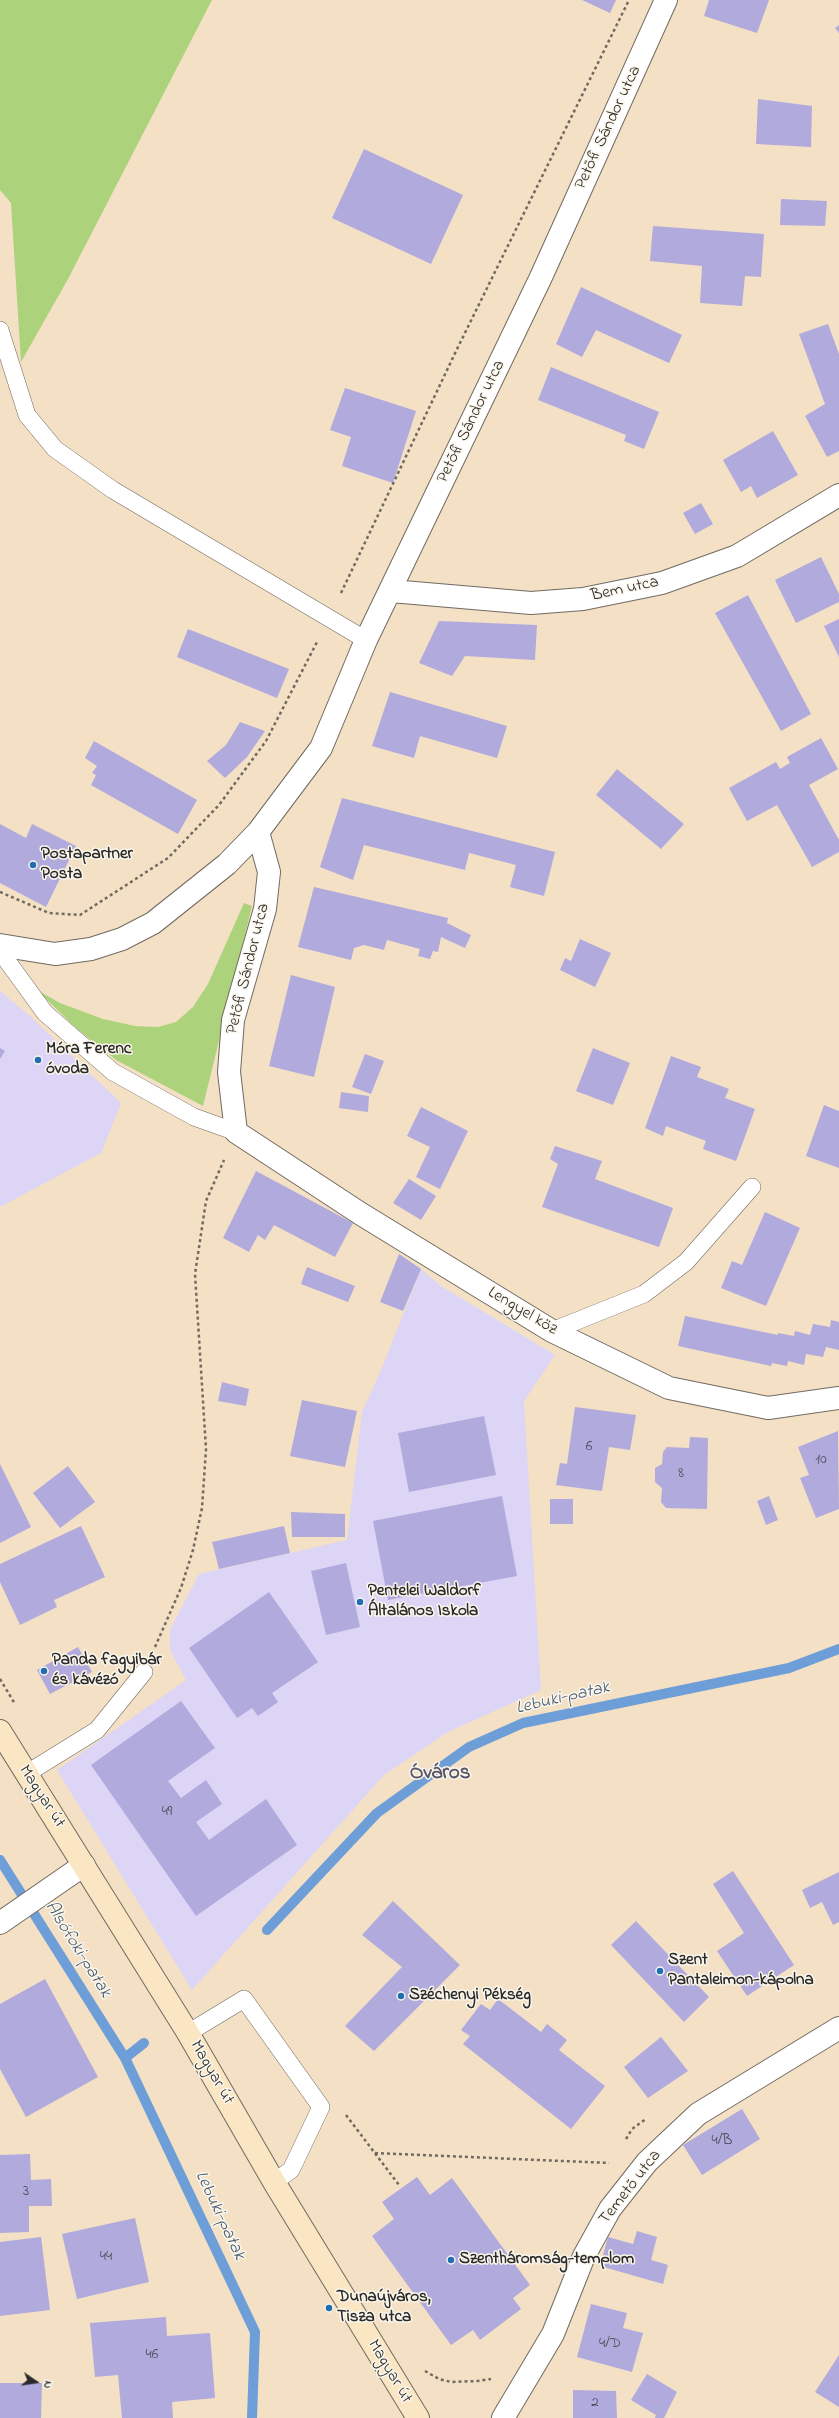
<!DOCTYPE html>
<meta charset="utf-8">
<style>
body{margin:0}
#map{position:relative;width:839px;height:2418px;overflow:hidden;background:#f4e0c5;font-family:"Indie Flower",sans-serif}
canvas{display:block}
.north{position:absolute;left:16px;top:2362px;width:40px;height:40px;-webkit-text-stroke:3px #fbf7ec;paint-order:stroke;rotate:103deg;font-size:11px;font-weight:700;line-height:16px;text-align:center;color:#2b2b2b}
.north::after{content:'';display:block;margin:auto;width:14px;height:18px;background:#2b2b2b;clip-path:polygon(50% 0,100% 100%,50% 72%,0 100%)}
</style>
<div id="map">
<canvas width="839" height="2418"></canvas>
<div class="north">N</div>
</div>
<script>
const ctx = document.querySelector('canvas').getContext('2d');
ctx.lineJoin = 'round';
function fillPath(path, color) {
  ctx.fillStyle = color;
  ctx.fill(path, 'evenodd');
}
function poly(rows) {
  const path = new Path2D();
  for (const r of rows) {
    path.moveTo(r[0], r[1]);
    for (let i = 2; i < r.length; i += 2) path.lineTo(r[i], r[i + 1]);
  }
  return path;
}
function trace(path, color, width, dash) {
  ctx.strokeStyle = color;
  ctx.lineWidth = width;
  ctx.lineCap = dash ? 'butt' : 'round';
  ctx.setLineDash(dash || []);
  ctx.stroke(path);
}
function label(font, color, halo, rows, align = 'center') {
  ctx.font = font + ' "Indie Flower",sans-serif';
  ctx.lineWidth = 3;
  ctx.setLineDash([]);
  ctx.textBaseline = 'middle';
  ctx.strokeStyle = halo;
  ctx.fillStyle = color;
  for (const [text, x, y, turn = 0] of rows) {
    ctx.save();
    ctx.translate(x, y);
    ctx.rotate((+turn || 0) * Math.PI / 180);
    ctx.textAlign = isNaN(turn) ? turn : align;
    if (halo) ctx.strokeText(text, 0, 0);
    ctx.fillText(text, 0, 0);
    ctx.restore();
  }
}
const built = poly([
 [0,991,31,1017,121,1103,101,1153,0,1207],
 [421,1269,441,1286,555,1355,524,1401,541,1690,448,1732,384,1775,192,1990,57,1770,186,1680,170,1650,170,1630,199,1574,347,1540,362,1412,382,1368]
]);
const green = poly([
 [0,0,212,0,68,279,21,362,11,203,0,190],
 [244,903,252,906,203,1106,116,1060,76,1028,37,990,60,1003,103,1019,135,1026,158,1027,176,1022,193,1007,208,984]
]);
const stream = poly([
 [0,1860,125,2058],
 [267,1930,377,1813,469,1747,523,1723,789,1668,839,1649],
 [144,2043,125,2058,255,2332,252,2418]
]);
const building = poly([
 [582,0,616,0,610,13],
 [709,0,769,0,757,33,704,16],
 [839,25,839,33,835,28],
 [758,99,812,106,811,147,756,144],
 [364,149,463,195,431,264,332,218],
 [781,199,827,201,825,226,780,225],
 [653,226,764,234,761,277,745,276,742,306,700,303,702,266,650,261],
 [581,287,682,335,669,363,596,330,582,357,556,344],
 [828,324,839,354,839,451,827,457,805,416,825,404,799,334],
 [551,367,659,412,644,449,624,441,626,435,538,400],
 [345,388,416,411,393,483,342,466,351,437,330,430],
 [773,431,798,475,757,498,751,486,741,492,723,460],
 [701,503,713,524,695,534,683,513],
 [821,557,839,594,839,602,796,623,775,580],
 [748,595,811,714,781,731,715,613],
 [839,619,839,657,824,626],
 [439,621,537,625,535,660,465,656,452,676,419,663],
 [188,629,289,669,277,698,177,657],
 [390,692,507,726,497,758,420,736,414,758,372,746],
 [240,722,265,731,247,757,225,778,207,761,226,745],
 [821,738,838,769,809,785,839,840,839,852,812,867,777,805,747,821,729,788,776,762,780,769,790,763,787,757],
 [94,741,197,800,178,834,91,785,96,775,92,773,97,766,85,758],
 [617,769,684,824,661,849,596,795],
 [342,798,555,852,544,896,510,887,516,865,469,853,465,870,364,845,353,880,320,867],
 [0,824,26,838,32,824,76,846,46,907,0,883],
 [314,887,448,918,447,923,471,935,465,948,441,937,438,952,433,951,430,959,418,956,420,949,387,940,384,950,364,945,354,948,351,960,298,947],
 [580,939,611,953,595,987,560,970,565,958,571,961],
 [291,975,335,987,314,1077,269,1066],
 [0,1048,5,1051,0,1059],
 [593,1048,630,1063,613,1105,576,1091],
 [365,1054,384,1061,371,1094,352,1087],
 [671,1056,701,1067,697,1077,729,1089,725,1098,755,1109,736,1161,703,1149,706,1141,666,1126,663,1136,645,1128],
 [341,1092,369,1096,368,1112,339,1108],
 [824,1105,839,1111,839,1168,806,1156],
 [421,1107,468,1131,440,1189,416,1177,430,1147,407,1136],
 [555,1146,602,1161,595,1179,673,1208,659,1247,542,1207,558,1164,550,1159],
 [256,1171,353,1223,335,1257,274,1225,265,1240,258,1235,249,1252,223,1238],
 [409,1179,436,1196,421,1220,393,1203],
 [765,1212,800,1228,766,1306,721,1288,732,1261,742,1265],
 [399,1254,421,1269,403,1311,380,1302],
 [307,1267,355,1286,348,1302,301,1284],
 [685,1316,778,1335,778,1333,794,1336,795,1331,810,1335,813,1324,830,1327,831,1320,839,1322,839,1350,826,1347,823,1357,806,1354,804,1365,788,1361,787,1366,772,1363,771,1366,678,1346],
 [222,1382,249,1389,246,1406,218,1401],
 [302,1400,357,1411,345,1467,290,1456],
 [575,1407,636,1415,630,1450,609,1447,602,1491,556,1485,560,1463,567,1464],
 [484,1416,496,1475,409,1492,398,1433],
 [838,1431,839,1509,816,1518,800,1478,809,1475,798,1447],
 [690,1437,708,1438,707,1509,666,1508,661,1502,662,1488,655,1482,655,1468,662,1464,663,1452,667,1447,689,1448],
 [0,1464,31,1527,0,1543],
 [68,1466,95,1502,60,1528,33,1493],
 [502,1496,517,1576,388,1600,373,1521],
 [769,1496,778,1520,766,1525,757,1501],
 [550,1499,573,1499,573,1524,550,1524],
 [291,1512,345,1514,345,1537,292,1537],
 [81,1526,105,1577,54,1600,57,1607,20,1625,0,1582,0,1564],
 [284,1526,290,1553,219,1569,212,1542],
 [346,1563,360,1627,326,1635,311,1571],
 [269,1592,318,1662,272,1693,278,1702,258,1716,252,1708,237,1718,189,1648],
 [78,1647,92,1672,50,1694,37,1670],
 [181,1701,215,1748,168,1781,181,1798,206,1780,222,1804,196,1822,209,1840,266,1799,297,1845,196,1916,91,1765],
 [733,1871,794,1965,747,1996,717,1951,744,1933,713,1884],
 [839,1872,839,1922,833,1925,822,1902,810,1908,802,1890],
 [393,1901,460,1965,374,2051,345,2026,402,1967,362,1935],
 [636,1921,709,1997,684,2022,611,1945],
 [45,1979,98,2077,26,2117,0,2069,0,2004],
 [498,1999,541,2032,547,2024,567,2040,559,2050,605,2086,571,2129,463,2044,470,2036,461,2030,481,2004,490,2010],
 [661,2037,688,2071,648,2098,624,2067],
 [742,2109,760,2139,702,2175,683,2145],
 [30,2154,31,2180,51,2179,52,2206,29,2206,29,2232,0,2233,0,2155],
 [417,2177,430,2195,452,2178,530,2285,513,2298,521,2309,480,2340,473,2330,451,2345,372,2236,394,2219,382,2202],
 [135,2218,149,2282,77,2299,62,2234],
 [637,2231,657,2237,651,2260,668,2265,663,2284,600,2266,608,2237,633,2244],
 [41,2237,50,2310,0,2316,0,2242],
 [591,2304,627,2313,623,2328,643,2333,632,2372,577,2357],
 [166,2317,167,2336,210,2333,215,2398,172,2402,173,2418,122,2418,118,2375,95,2377,90,2323],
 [839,2355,839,2407,815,2392],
 [647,2374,677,2392,664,2418,655,2418,656,2415,631,2400],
 [0,2383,42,2383,41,2418,0,2418],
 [573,2390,616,2391,617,2418,573,2418]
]);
const path = poly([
 [341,593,458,347,629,0],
 [0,892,49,913,80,915,168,858,219,805,266,741,317,642],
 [155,1647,181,1588,193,1550,202,1508,206,1449,195,1274,206,1201,224,1160],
 [0,1679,15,1704],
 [346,2115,399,2185],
 [626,2139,632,2129,646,2119],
 [375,2153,609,2163],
 [425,2371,439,2379,451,2382,477,2381,491,2379]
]);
const lane = poly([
 [0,330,27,415,55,449,113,490,366,640],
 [0,951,45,1013,113,1072,194,1117,236,1132],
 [552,1331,644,1294,686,1262,752,1187],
 [26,1774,97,1730,144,1672],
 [188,2033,244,1999,321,2107,291,2170,274,2182]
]);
const street = poly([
 [391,591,531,603,583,599,662,583,737,556,839,495],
 [258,832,269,872,265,909,233,1020,229,1072,236,1132,361,1214,552,1331,669,1388,768,1408,839,1398],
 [0,945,55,954,91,949,122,939,153,923,227,864,258,832,321,748,366,640,541,277,666,0],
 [0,1923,84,1865],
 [503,2418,553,2334,584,2256,610,2209,647,2162,698,2114,839,2028]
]);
const secondary = poly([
 [0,1731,188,2033,274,2182,418,2418]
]);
const markers = [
 [33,865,4,"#1f6fb2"],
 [38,1060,4,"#1f6fb2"],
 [360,1602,4,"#1f6fb2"],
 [44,1671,4,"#1f6fb2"],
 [660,1971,4,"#1f6fb2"],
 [401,1996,4,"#1f6fb2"],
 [451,2260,4,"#1f6fb2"],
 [329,2308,4,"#1f6fb2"]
];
const numberNames = [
 ["6",589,1448],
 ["10",821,1461],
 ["8",681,1475],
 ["49",167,1813],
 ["4/B",722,2142],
 ["3",26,2193],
 ["44",106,2258],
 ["4/D",610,2345],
 ["46",152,2356],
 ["2",595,2404]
];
const streetNames = [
 ["Petőfi Sándor utca",609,128,-65],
 ["Petőfi Sándor utca",472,422,-64],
 ["Bem utca",625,590,-12],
 ["Petőfi Sándor utca",249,969,-76],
 ["Lengyel köz",522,1312,31],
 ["Magyar út",41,1797,57],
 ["Magyar út",211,2073,60],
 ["Temető utca",631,2188,-52],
 ["Magyar út",389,2372,59]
];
const poiNames = [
 ["Postapartner",41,855],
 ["Posta",41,875],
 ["Móra Ferenc",46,1050],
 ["óvoda",46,1070],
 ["Pentelei Waldorf",368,1592],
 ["Általános Iskola",368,1612],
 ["Panda fagyibár",52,1661],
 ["és kávézó",52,1681],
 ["Szent",668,1961],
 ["Pantaleimon-kápolna",668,1981],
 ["Széchenyi Pékség",409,1996],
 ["Szentháromság-templom",459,2260],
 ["Dunaújváros,",337,2298],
 ["Tisza utca",337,2318]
];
const waterNames = [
 ["Lebuki-patak",563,1699,-13],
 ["Alsófoki-patak",77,1950,58],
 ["Lebuki-patak",219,2216,65]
];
const districtNames = [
 ["Óváros",440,1775]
];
fillPath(built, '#ddd5f6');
fillPath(green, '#add27c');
trace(stream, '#6e9ed7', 10);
fillPath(building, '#b1aadd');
trace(lane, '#716a61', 18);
trace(street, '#716a61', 24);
trace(secondary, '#716a61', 24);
trace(path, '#716a61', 2.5, [3, 3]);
trace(lane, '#fff', 17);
trace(street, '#fff', 22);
trace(secondary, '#fbe6c4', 22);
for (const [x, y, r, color] of markers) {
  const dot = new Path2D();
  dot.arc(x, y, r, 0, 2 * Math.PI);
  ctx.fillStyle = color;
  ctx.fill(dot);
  trace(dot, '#fbf7ec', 1.5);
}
label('15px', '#4c4b58', null, numberNames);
label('17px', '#2b2b2b', '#fbf7ec', streetNames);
label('bold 17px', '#2b2b2b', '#fbf7ec', poiNames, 'left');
label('italic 18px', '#465970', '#fbf7ec', waterNames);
label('bold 21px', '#5a5769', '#fbf7ec', districtNames);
</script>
